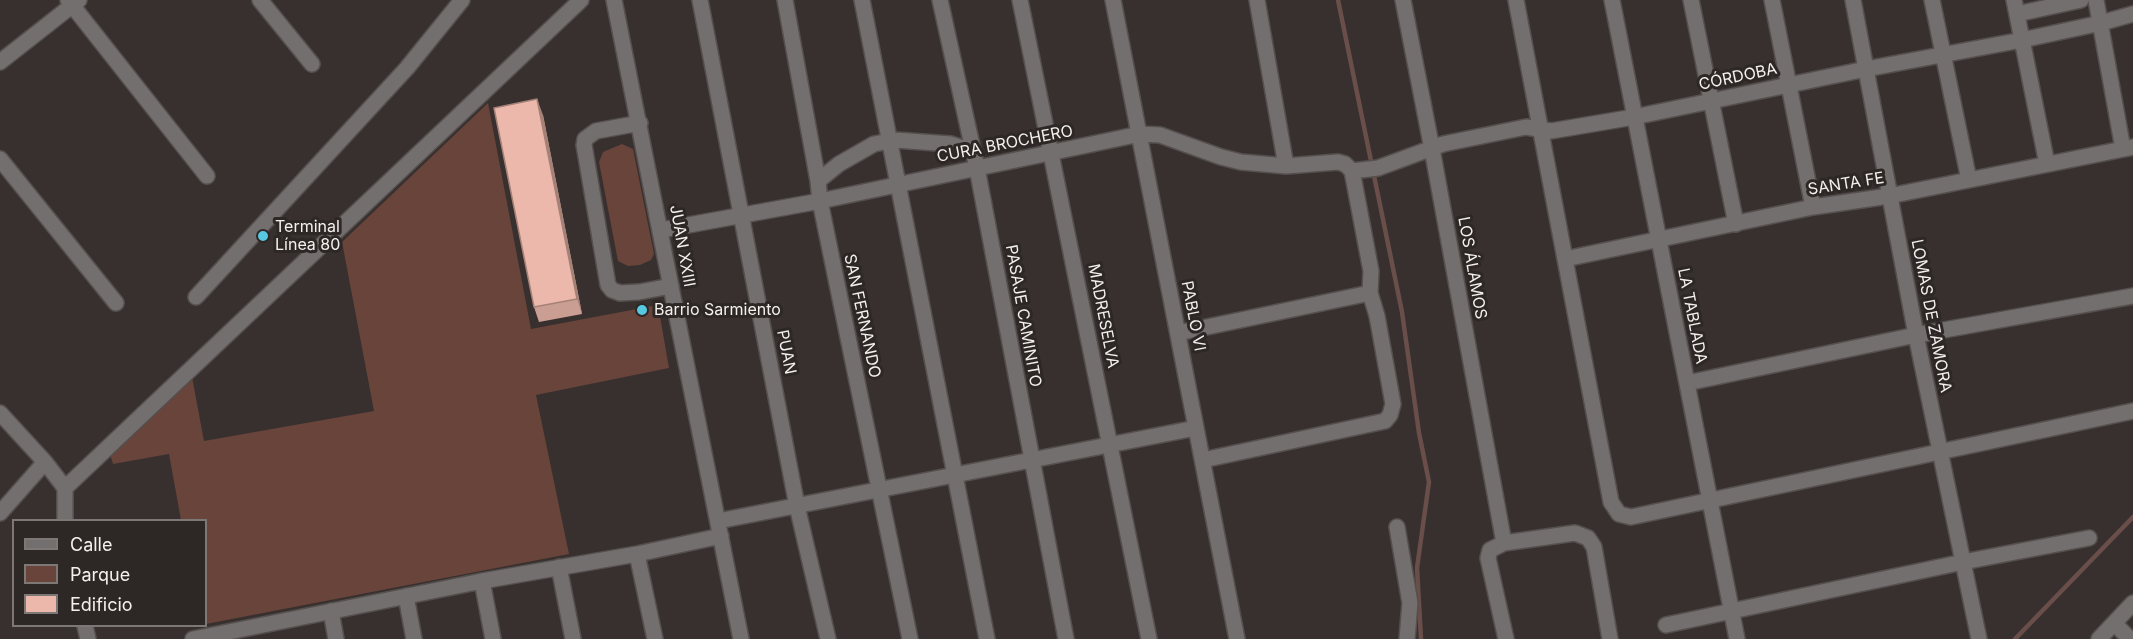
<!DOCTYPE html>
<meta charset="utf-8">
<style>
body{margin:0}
#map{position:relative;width:2133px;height:639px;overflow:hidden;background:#37302f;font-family:Inter,sans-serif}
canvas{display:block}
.legend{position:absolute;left:12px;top:519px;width:195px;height:108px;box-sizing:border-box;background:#2d2725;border:2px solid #7d7776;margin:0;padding:8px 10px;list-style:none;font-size:18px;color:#f4f0ef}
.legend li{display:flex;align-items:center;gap:12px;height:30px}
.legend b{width:30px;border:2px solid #7d7776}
</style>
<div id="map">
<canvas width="2133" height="639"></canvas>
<ul class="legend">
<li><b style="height:8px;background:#726f6e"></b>Calle</li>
<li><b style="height:16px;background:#68443b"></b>Parque</li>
<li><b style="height:16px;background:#ecb8ab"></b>Edificio</li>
</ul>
</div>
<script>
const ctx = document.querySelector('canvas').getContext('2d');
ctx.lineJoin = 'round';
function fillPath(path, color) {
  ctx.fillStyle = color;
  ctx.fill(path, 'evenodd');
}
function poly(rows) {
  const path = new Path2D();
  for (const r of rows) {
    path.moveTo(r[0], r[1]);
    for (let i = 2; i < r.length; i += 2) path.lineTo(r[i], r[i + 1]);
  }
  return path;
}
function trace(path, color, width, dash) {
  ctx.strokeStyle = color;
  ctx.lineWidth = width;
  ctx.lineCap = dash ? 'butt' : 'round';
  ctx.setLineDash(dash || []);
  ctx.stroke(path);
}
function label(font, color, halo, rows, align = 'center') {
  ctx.font = font + ' Inter,sans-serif';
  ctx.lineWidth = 6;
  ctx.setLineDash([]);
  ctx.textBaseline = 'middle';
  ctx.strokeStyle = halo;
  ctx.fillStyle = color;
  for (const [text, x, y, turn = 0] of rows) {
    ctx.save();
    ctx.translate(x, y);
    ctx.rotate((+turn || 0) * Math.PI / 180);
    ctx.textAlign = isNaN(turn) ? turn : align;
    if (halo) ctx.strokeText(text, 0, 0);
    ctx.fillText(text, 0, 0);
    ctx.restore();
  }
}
const green = poly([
 [488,103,531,329,658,305,669,368,536,395,569,554,206,624,206,520,181,520,169,454,113,464,110,454,192,377,204,441,374,411,342,242],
 [622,144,633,149,654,254,651,260,640,265,628,266,618,261,599,162,603,152]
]);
const stream = poly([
 [1338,0,1402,312,1419,433,1429,482,1417,568,1421,639],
 [2015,639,2133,517]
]);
const minor = poly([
 [68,0,207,176],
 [260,0,312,64],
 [614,0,741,639],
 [700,0,797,506,828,639],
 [785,0,818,181,820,201,910,639],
 [862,0,987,639],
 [940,0,977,168,1066,639],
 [1020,0,1149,639],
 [1113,0,1237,639],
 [1257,0,1286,166],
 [1403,0,1432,149,1504,543],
 [1516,0,1611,502,1619,514,1631,517,2133,411],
 [1612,0,1737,639],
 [1691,0,1736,224],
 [1772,0,1813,207],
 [1853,0,1916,335,1979,639],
 [1932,0,1969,180],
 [2014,0,2047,164],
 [2096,0,2123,149],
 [2017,14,2081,0],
 [0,62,79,0],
 [640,123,596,131,585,139,584,145,608,285,612,290,620,293,639,292,671,286],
 [0,159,116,303],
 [1352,171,1378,168,1443,144,1526,127,1551,131,1634,117,1866,69,2022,40,2101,23,2133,14],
 [818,181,839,164,874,144,895,140,951,144,972,151],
 [661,230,820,201,1140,134,1160,135,1221,157,1241,162,1286,166,1338,162,1345,164,1352,171],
 [1565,259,1813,207,1889,196,2133,147],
 [196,297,407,68,462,0],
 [1178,333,1370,293],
 [1687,383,1916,335,2133,296],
 [0,413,45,462,65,488,65,520],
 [1203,460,1385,421,1390,415,1393,404,1377,316,1370,293,1371,271,1352,171],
 [65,488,581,0],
 [0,513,45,462],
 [718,521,1196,428],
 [1397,527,1410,603,1407,639],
 [637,554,655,639],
 [559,567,573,639],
 [482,581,493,639],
 [406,596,414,639],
 [331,611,336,639],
 [2114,623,2130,639],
 [1666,625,1963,562,2089,538],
 [85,626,88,639],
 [193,639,482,581,637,554,721,536],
 [1506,639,1488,558,1490,550,1504,543,1575,533,1588,538,1594,547,1610,639],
 [2099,639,2133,603]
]);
const wall = poly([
 [543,115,582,314,539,322,534,307]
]);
const shadedWall = poly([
 [537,99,543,115,582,314,577,299]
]);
const building = poly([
 [537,99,577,299,534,307,494,108,537,99]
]);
const markers = [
 [263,236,6,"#56c9e1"],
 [642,310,6,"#56c9e1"]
];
const streetNames = [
 ["CÓRDOBA",1738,77,-12],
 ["CURA BROCHERO",1005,144,-11],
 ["SANTA FE",1846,184,-9],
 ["JUAN XXIII",682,246,80],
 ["LOS ÁLAMOS",1472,268,80],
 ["SAN FERNANDO",862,316,78],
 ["PASAJE CAMINITO",1023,316,80],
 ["MADRESELVA",1103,316,79],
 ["PABLO VI",1193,316,79],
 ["LA TABLADA",1692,316,79],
 ["LOMAS DE ZAMORA",1931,316,79],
 ["PUAN",786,352,79]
];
const poiNames = [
 ["Terminal",275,227],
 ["Línea 80",275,245],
 ["Barrio Sarmiento",654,310]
];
fillPath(green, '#68443b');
trace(stream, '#694e4a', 4.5);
trace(minor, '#554f4e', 18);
trace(minor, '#726f6e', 15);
fillPath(wall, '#cb9e93');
fillPath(shadedWall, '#a58178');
fillPath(building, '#ecb8ab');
trace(building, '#a58178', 1.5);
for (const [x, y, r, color] of markers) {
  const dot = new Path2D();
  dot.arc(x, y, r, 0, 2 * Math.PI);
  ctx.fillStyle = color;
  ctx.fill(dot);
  trace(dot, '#2d2725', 2);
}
label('16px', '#f4f0ef', '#2d2725', streetNames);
label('16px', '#f4f0ef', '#2d2725', poiNames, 'left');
</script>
